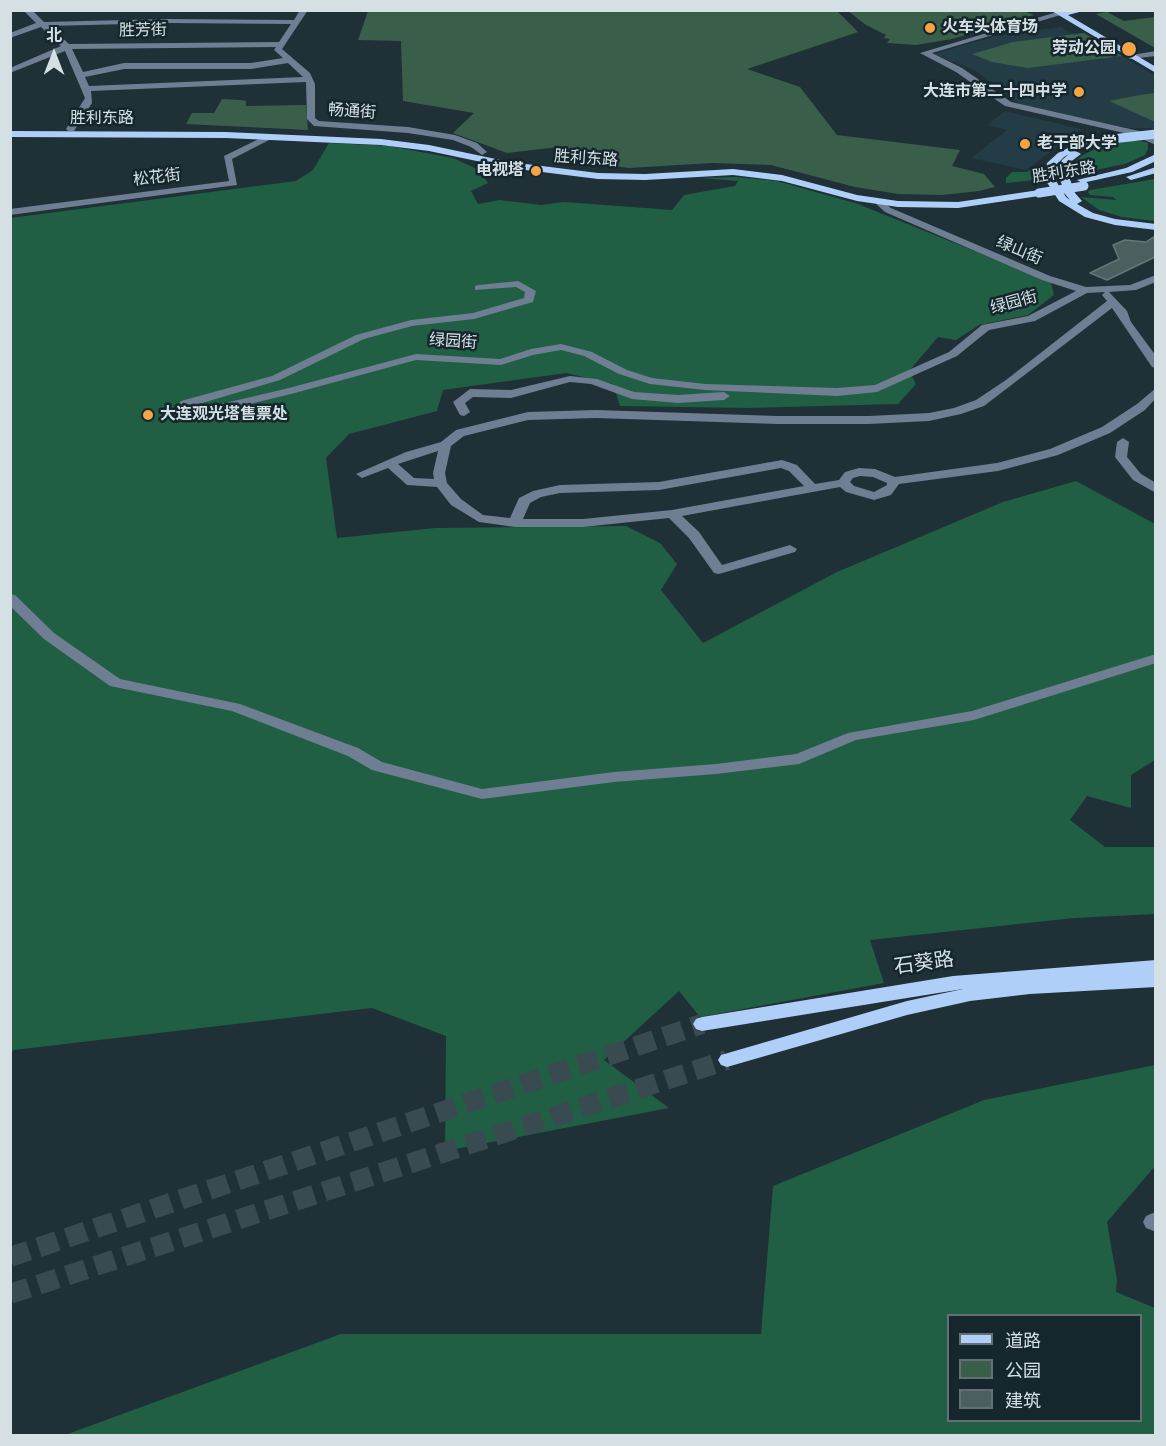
<!DOCTYPE html>
<meta charset="utf-8">
<style>
body{margin:0}
#map{position:relative;width:1166px;height:1446px;overflow:hidden;background:#1f3037;font-family:"DejaVu Sans","Noto Sans SC",sans-serif}
canvas{display:block}
.frame{position:absolute;inset:0;border:12px solid #d5e0e4;pointer-events:none}
.legend{position:absolute;left:947px;top:1314px;width:195px;height:108px;box-sizing:border-box;background:#15262d;border:2px solid #627076;margin:0;padding:8px 10px;list-style:none;font-size:18px;color:#d5e0e4}
.legend li{display:flex;align-items:center;gap:12px;height:30px}
.legend b{width:30px;border:2px solid #627076}
.north{position:absolute;left:24px;top:24px;width:60px;height:60px;-webkit-text-stroke:4px #15262d;paint-order:stroke;rotate:0deg;font-size:16px;font-weight:700;line-height:24px;text-align:center;color:#d5e0e4}
.north::after{content:'';display:block;margin:auto;width:21px;height:27px;background:#d5e0e4;clip-path:polygon(50% 0,100% 100%,50% 72%,0 100%)}
</style>
<div id="map">
<canvas width="1166" height="1446"></canvas>
<div class="frame"></div>
<ul class="legend">
<li><b style="height:8px;background:#afcff9"></b>道路</li>
<li><b style="height:16px;background:#395f4b"></b>公园</li>
<li><b style="height:16px;background:#4a5f5e"></b>建筑</li>
</ul>
<div class="north">北</div>
</div>
<script>
const ctx = document.querySelector('canvas').getContext('2d');
ctx.lineJoin = 'round';
function fillPath(path, color) {
  ctx.fillStyle = color;
  ctx.fill(path, 'evenodd');
}
function poly(rows) {
  const path = new Path2D();
  for (const r of rows) {
    path.moveTo(r[0], r[1]);
    for (let i = 2; i < r.length; i += 2) path.lineTo(r[i], r[i + 1]);
  }
  return path;
}
function trace(path, color, width, dash) {
  ctx.strokeStyle = color;
  ctx.lineWidth = width;
  ctx.lineCap = dash ? 'butt' : 'round';
  ctx.setLineDash(dash || []);
  ctx.stroke(path);
}
function label(font, color, halo, rows, align = 'center') {
  ctx.font = font + ' "DejaVu Sans","Noto Sans SC",sans-serif';
  ctx.lineWidth = 5;
  ctx.setLineDash([]);
  ctx.textBaseline = 'middle';
  ctx.strokeStyle = halo;
  ctx.fillStyle = color;
  for (const [text, x, y, turn = 0] of rows) {
    ctx.save();
    ctx.translate(x, y);
    ctx.rotate((+turn || 0) * Math.PI / 180);
    ctx.textAlign = isNaN(turn) ? turn : align;
    if (halo) ctx.strokeText(text, 0, 0);
    ctx.fillText(text, 0, 0);
    ctx.restore();
  }
}
const built = poly([
 [1061,27,1071,33,1084,33,1155,76,1155,128,1129,128,1024,107,976,71,934,54,999,35],
 [1005,111,1081,129,1026,170,971,158,1007,130,987,125]
]);
const green = poly([
 [1021,10,1034,15,952,39,916,45,887,43,890,39,884,38,886,35,866,25,848,11],
 [368,11,837,11,858,32,747,69,800,87,837,135,960,150,952,166,984,174,995,187,979,191,942,195,898,194,855,187,771,165,712,163,629,168,598,164,558,147,507,153,453,133,474,113,403,101,401,41,358,40],
 [1107,12,1124,21,1155,17,1155,48,1096,14],
 [1084,33,1122,56,1028,68,992,62,972,54,1013,42],
 [1155,93,1155,122,1109,101,1140,95],
 [222,99,240,100,246,101,246,106,306,105,308,130,186,124,192,113,214,113]
]);
const forest = poly([
 [1118,141,1141,141,1148,143,1148,149,1145,155,1125,164,1071,175,1074,164,1081,156,1099,147],
 [329,143,389,146,453,158,479,170,488,183,471,191,478,204,499,200,541,205,564,202,672,210,684,195,735,186,738,181,700,178,736,177,777,181,858,204,1051,282,1054,295,1028,315,979,325,956,340,938,337,909,371,916,384,898,404,748,408,620,406,613,384,566,373,443,390,437,411,349,434,326,458,337,538,435,528,626,526,660,543,677,564,661,590,703,643,837,572,1003,502,1076,481,1155,524,1155,760,1131,775,1131,808,1087,796,1070,820,1105,847,1155,847,1155,914,1074,918,870,940,884,983,700,1017,679,991,604,1060,669,1108,445,1151,446,1036,372,1008,14,1050,11,1053,10,218,296,181,313,170],
 [1033,167,1042,167,1041,172,1045,179,1006,183,1006,178,1012,172,1027,172],
 [1155,179,1155,221,1122,217,1099,210,1081,197,1116,200,1113,197,1090,195,1088,192,1090,190],
 [1155,1065,1155,1166,1107,1222,1117,1280,1116,1292,1155,1308,1155,1435,65,1435,341,1334,761,1334,773,1186,984,1100],
 [948,1316,1140,1316,1140,1420,948,1420]
]);
const building = poly([
 [1155,236,1155,257,1107,280,1090,273,1119,259,1113,245,1125,240,1146,242,1155,236]
]);
const majorTunnel = poly([
 [10,1257,702,1024],
 [10,1294,727,1060]
]);
const minor = poly([
 [23,10,32,10,44,22,167,19,294,20,300,10,308,10,282,49,310,73,315,84,315,118,319,121,408,127,455,135,477,143,487,152,482,155,471,147,453,140,408,133,314,126,307,119,306,82,91,91,92,103,74,131,68,131,66,129,85,98,65,51,10,73,10,68,61,46,41,27,10,38,10,33,36,23,23,10],
 [167,23,291,24,279,42,69,44,49,26,167,23],
 [276,47,274,50,283,58,251,63,124,63,83,72,72,49,276,47],
 [288,63,303,77,89,86,85,77,124,69,251,69,288,63],
 [1057,12,1064,14,932,53,962,68,1011,102,1139,131,1156,138,1156,145,1133,135,1005,106,956,72,920,53,1057,12],
 [1156,51,1156,56,1130,59,1126,56,1156,51],
 [267,135,275,137,232,159,237,185,10,215,10,209,229,181,224,156,267,135],
 [879,199,891,208,1050,276,1086,287,1130,285,1156,275,1156,282,1136,290,1109,292,1127,311,1131,322,1156,356,1156,368,1152,367,1112,308,984,406,961,414,929,421,869,424,778,424,596,418,528,420,464,436,451,446,445,473,447,483,461,499,483,515,510,518,519,498,533,491,560,485,659,482,782,460,797,465,815,484,839,480,845,472,859,468,875,469,895,477,997,463,1050,449,1102,427,1137,404,1156,388,1156,398,1145,410,1110,433,1058,455,998,471,899,484,891,495,874,500,846,492,840,487,682,516,699,532,722,565,790,545,797,549,795,552,719,574,714,573,689,538,669,518,583,527,515,527,479,522,451,505,437,487,407,485,388,468,362,478,356,474,406,452,441,442,456,430,528,412,596,410,778,416,869,416,929,413,954,408,976,400,1006,380,1107,301,1102,295,1105,292,1087,293,1035,321,989,330,957,356,877,392,837,396,705,390,650,384,619,374,584,356,561,350,533,355,501,365,416,360,291,394,192,418,188,417,179,404,181,401,272,376,356,335,411,320,473,313,524,298,525,292,516,287,475,290,475,286,479,285,518,281,536,291,533,302,474,319,412,326,364,339,280,380,192,406,195,410,285,389,416,354,500,359,531,349,561,344,592,352,627,370,652,378,705,384,837,388,875,385,949,352,982,325,1028,316,1076,291,1042,280,885,212,874,202,879,199],
 [438,451,433,473,434,479,414,478,398,464,438,451],
 [781,468,789,471,804,486,672,510,583,519,523,519,530,503,541,497,560,493,659,490,781,468],
 [860,476,873,477,887,483,887,485,874,492,854,486,850,482,853,478,860,476],
 [570,376,597,379,634,392,678,395,724,392,730,396,724,400,678,403,632,399,591,384,570,382,511,398,473,397,465,403,470,412,464,416,460,415,453,402,470,389,511,390,570,376],
 [1123,438,1129,442,1127,457,1141,474,1156,483,1156,493,1133,480,1115,457,1117,442,1123,438],
 [10,594,15,595,54,633,120,679,240,704,358,748,382,762,482,789,614,772,716,764,796,754,848,733,972,711,1156,654,1156,663,974,720,856,740,799,764,716,774,614,782,482,799,372,770,348,756,232,711,110,686,44,639,10,606,10,594],
 [1153,1213,1156,1214,1156,1232,1146,1228,1143,1222,1146,1216,1153,1213]
]);
const major = poly([
 [1050,10,1087,10,1068,15,1156,67,1156,73,1050,10],
 [10,131,226,132,381,139,429,145,510,162,598,173,645,174,733,169,782,175,857,195,898,201,958,202,1039,190,1044,193,1039,196,958,208,898,207,857,201,782,181,733,175,645,180,598,179,510,168,429,151,381,145,226,138,10,137,10,131],
 [1112,136,1115,137,1115,141,1087,145,1076,151,1081,154,1069,163,1067,171,1075,193,1082,201,1077,204,1093,213,1115,219,1156,224,1156,230,1115,225,1085,217,1059,201,1046,181,1047,163,1058,153,1082,141,1112,136],
 [1069,154,1062,160,1057,171,1065,194,1070,200,1066,197,1056,181,1057,164,1064,157,1069,154],
 [1156,154,1156,161,1132,172,1082,183,1077,180,1126,168,1156,154],
 [1156,167,1156,173,1131,180,1126,177,1156,167],
 [1156,960,1156,973,1125,975,1156,973,1156,987,1030,994,970,1001,907,1015,727,1067,721,1065,718,1060,721,1055,907,1001,963,989,702,1031,696,1029,693,1024,696,1019,702,1017,953,976,1156,960]
]);
const majorBridge = poly([
 [1112,139,1156,134],
 [1039,193,1084,186]
]);
const markers = [
 [930,28,6,"#f5a345"],
 [1129,49,8,"#f5a345"],
 [1079,92,6,"#f5a345"],
 [1025,144,6,"#f5a345"],
 [536,171,6,"#f5a345"],
 [148,415,6,"#f5a345"]
];
const farPoinames = [
 ["火车头体育场",942,28],
 ["劳动公园",1116,49,"right"],
 ["大连市第二十四中学",1067,92,"right"],
 ["老干部大学",1037,144],
 ["电视塔",524,171,"right"],
 ["大连观光塔售票处",160,415]
];
const farStreetnames = [
 ["胜芳街",143,31,-1],
 ["畅通街",352,112,4],
 ["胜利东路",102,119],
 ["胜利东路",586,159,4],
 ["胜利东路",1064,173,-9],
 ["松花街",157,178,-7],
 ["绿山街",1019,251,23],
 ["绿园街",1014,303,-15],
 ["绿园街",453,342,4]
];
const streetNames = [
 ["石葵路",924,964,-8]
];
fillPath(built, '#243c46');
fillPath(green, '#395f4b');
fillPath(forest, '#205f43');
fillPath(building, '#4a5f5e');
trace(building, '#627877', 1.5);
trace(majorTunnel, '#3a4a51', 20, [20, 10]);
fillPath(minor, '#6f7e92');
fillPath(major, '#afcff9');
trace(majorBridge, '#afcff9', 9);
for (const [x, y, r, color] of markers) {
  const dot = new Path2D();
  dot.arc(x, y, r, 0, 2 * Math.PI);
  ctx.fillStyle = color;
  ctx.fill(dot);
  trace(dot, '#15262d', 2);
}
label('bold 16px', '#d5e0e4', '#15262d', farPoinames, 'left');
label('16px', '#d5e0e4', '#15262d', farStreetnames);
label('20px', '#d5e0e4', '#15262d', streetNames);
</script>
